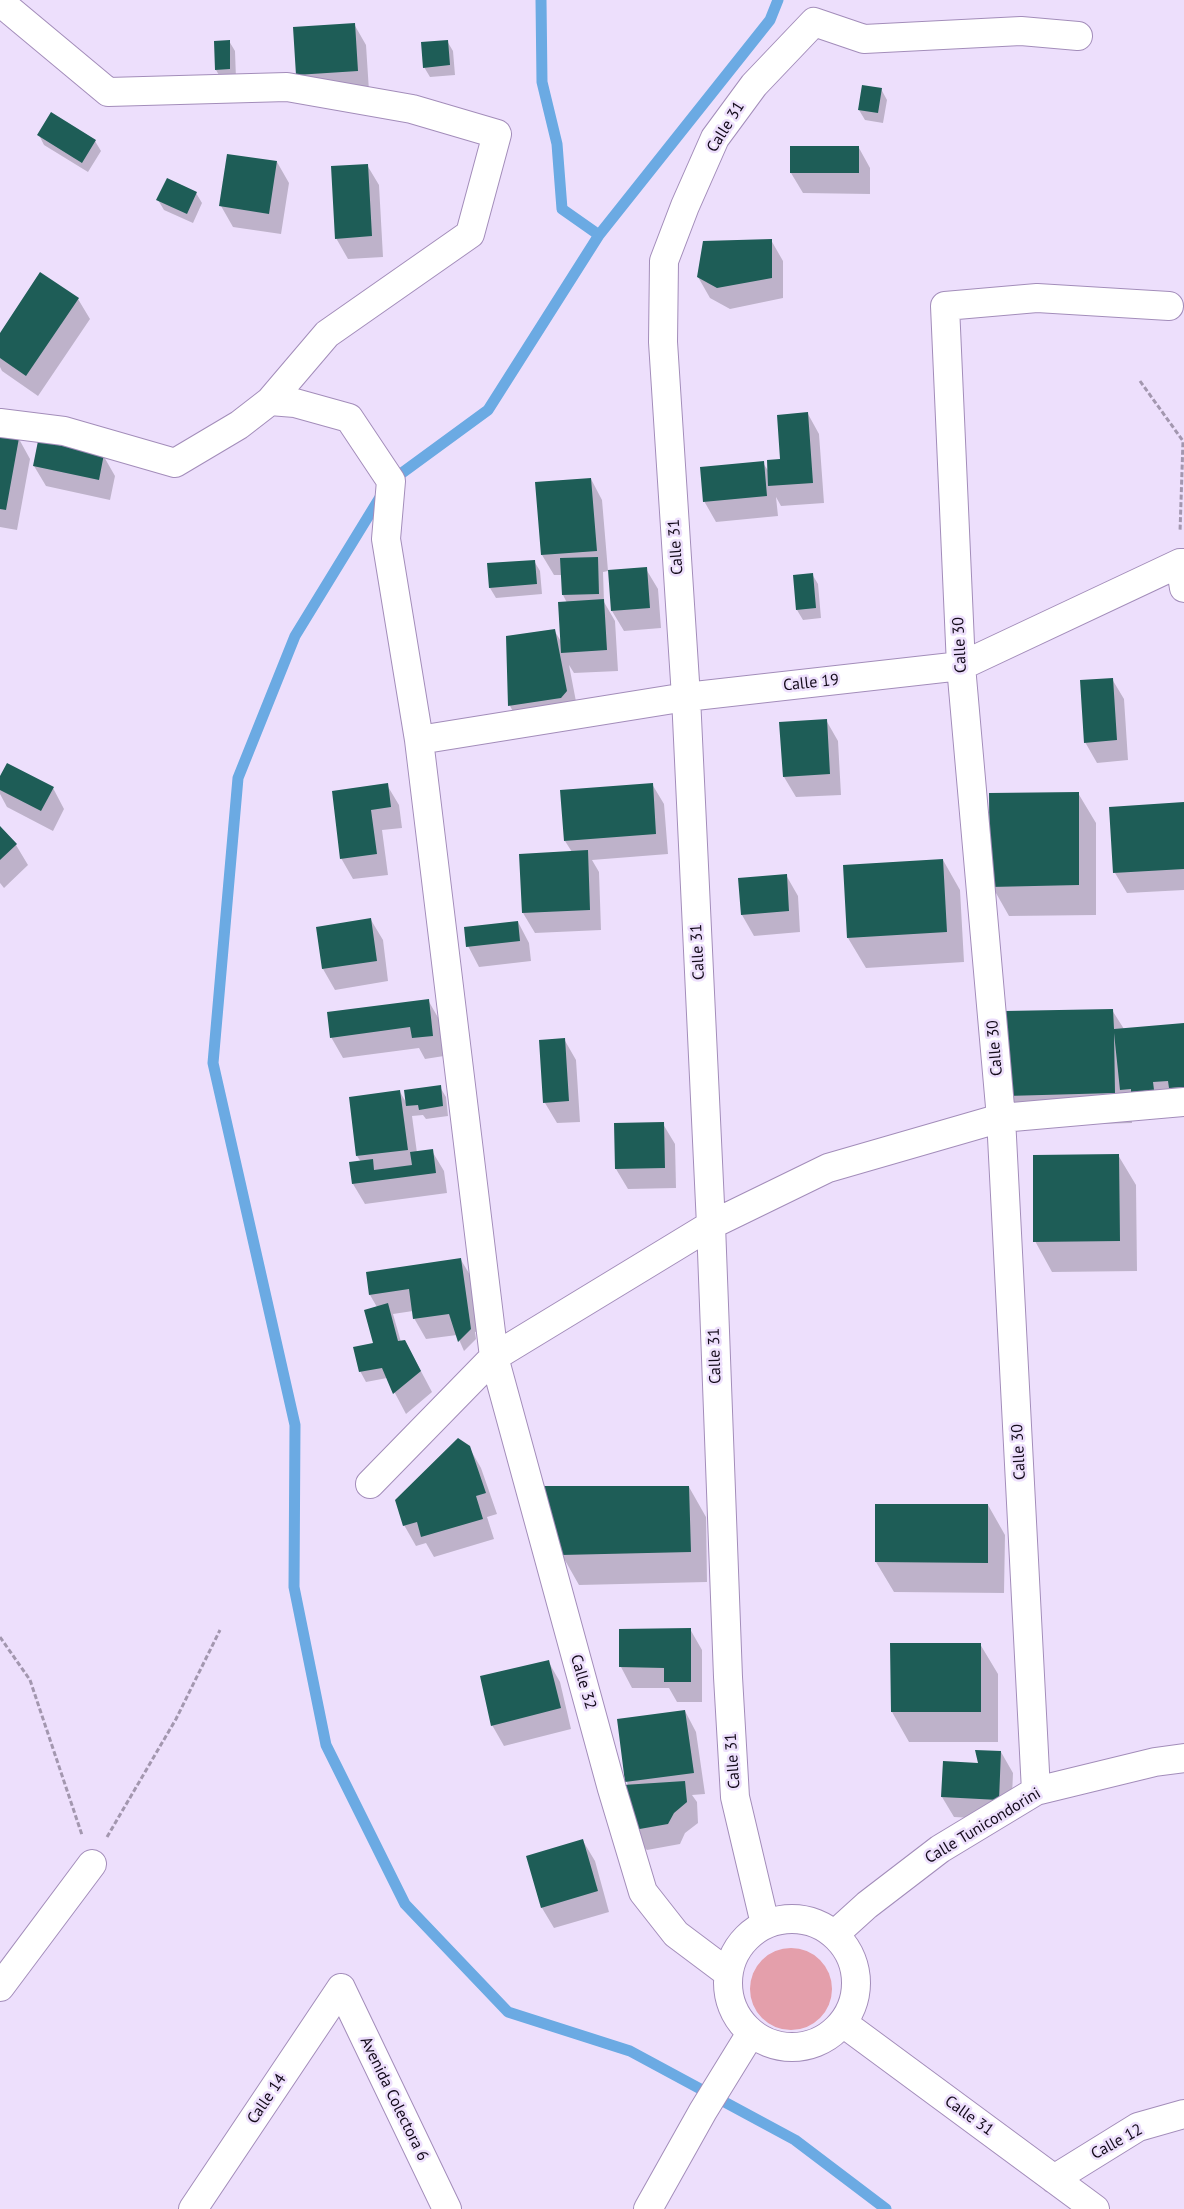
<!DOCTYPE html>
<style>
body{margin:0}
canvas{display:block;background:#eddffc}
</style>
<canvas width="1184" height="2209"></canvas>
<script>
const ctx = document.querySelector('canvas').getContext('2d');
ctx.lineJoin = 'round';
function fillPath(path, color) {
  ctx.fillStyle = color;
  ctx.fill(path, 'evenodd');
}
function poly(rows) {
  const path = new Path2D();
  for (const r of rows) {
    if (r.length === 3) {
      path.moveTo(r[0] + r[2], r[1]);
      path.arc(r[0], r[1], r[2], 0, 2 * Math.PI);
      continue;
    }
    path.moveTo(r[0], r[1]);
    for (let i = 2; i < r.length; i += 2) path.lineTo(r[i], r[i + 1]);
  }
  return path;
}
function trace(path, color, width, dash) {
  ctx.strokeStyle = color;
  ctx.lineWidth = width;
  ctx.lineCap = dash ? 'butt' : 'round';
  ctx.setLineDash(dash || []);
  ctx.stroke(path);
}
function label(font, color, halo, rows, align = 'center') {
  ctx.font = font + ' "PT Sans",sans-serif';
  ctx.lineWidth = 5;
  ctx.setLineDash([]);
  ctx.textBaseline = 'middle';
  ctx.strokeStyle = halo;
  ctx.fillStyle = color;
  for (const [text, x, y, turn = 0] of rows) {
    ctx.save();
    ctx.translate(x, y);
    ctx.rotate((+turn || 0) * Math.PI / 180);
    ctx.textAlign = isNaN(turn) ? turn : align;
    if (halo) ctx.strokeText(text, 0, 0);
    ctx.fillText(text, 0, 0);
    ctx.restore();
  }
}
const green = poly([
 [791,1989,41]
]);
const shadow = poly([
 [354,24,366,45,369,91,309,95,297,74],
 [229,41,235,51,236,79,222,80,216,70],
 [447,41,453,51,455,75,430,77,424,67],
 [881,89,887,100,883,123,865,120,859,110],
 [39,135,95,141,101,151,88,172,44,145],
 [859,148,870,168,870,194,803,193,791,173],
 [277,162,289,183,281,234,233,227,221,206],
 [367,165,379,185,383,257,348,259,336,238],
 [168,180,196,193,202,203,193,223,164,210,158,200],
 [771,240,783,261,783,298,730,309,710,298,698,277],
 [78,299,90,319,38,396,2,371,0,367,0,335],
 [808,414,819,434,824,503,781,506,776,497,778,516,716,522,704,501,763,463,769,472,781,460],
 [0,435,19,439,30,459,17,530,0,527],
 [103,455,115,476,110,500,46,486,34,466],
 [591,479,602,500,608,571,603,572,604,602,615,621,618,671,574,673,569,665,578,712,521,726,510,706,554,630,562,643,567,603,563,595,562,575,554,575,542,555],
 [534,561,540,571,542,594,496,598,490,588,489,565],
 [646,569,658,589,661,628,624,631,612,611],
 [812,574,818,584,821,618,803,620,797,610],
 [1112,679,1124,699,1128,760,1097,763,1085,742],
 [826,720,838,741,841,795,796,797,784,777,781,723],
 [0,778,53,788,64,809,53,831,7,807,0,794],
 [652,784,664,804,668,854,592,860,599,872,601,930,535,933,523,913,572,852,565,841],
 [387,785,399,805,402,828,382,830,388,875,353,879,341,858,333,792],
 [1078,793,1096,823,1096,915,1009,916,992,886],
 [1184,804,1184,890,1127,893,1115,873],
 [0,828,16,845,28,865,4,888,0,883],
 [943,860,960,890,964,962,866,968,848,938],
 [786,875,798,896,800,932,754,936,742,915,740,879],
 [371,920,383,940,388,981,335,990,323,969,317,928],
 [518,922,529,943,531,961,479,967,468,946],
 [428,1000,440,1021,444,1056,425,1059,419,1048,343,1058,331,1037],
 [1112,1010,1124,1029,1184,1024,1184,1097,1131,1099,1132,1123,1025,1126,1008,1095],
 [564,1039,576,1060,580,1122,557,1123,545,1103,540,1041],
 [440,1087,446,1097,448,1116,426,1119,423,1115,412,1116,417,1153,432,1151,444,1171,447,1193,365,1204,353,1184,361,1162,357,1156,350,1098,400,1092,407,1104],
 [663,1124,675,1144,676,1188,628,1189,616,1169],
 [1118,1155,1136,1185,1137,1271,1052,1272,1035,1241],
 [461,1260,473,1280,479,1331,475,1332,476,1339,464,1351,457,1335,426,1339,414,1318,413,1311,393,1314,401,1342,405,1341,432,1392,406,1414,387,1378,366,1382,360,1371,374,1344,377,1307,370,1295,368,1273],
 [469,1447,481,1468,497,1514,487,1517,494,1539,434,1557,426,1543,416,1546,404,1525],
 [689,1487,706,1517,707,1582,579,1585,562,1555],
 [877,1505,988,1505,1005,1535,1004,1593,894,1592,876,1562],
 [690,1629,702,1650,702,1702,677,1702,669,1688,632,1688,621,1667],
 [891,1644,980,1644,998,1674,998,1742,909,1742,892,1712],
 [548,1661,560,1682,571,1729,504,1746,492,1725],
 [685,1711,696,1732,705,1794,692,1795,697,1802,698,1823,685,1833,680,1844,647,1850,640,1844,627,1782,619,1720],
 [1001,1752,1013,1773,1011,1820,954,1817,942,1797],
 [583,1841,595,1861,609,1912,554,1928,542,1908]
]);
const stream = poly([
 [541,0,542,82,557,144,562,209,599,235],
 [391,481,488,410,599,235,770,20,778,0],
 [382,494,295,636,238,778,213,1063,295,1425,294,1587,326,1745,405,1904,508,2012,630,2051,795,2140,886,2209]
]);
const building = poly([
 [355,23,358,71,296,75,293,27],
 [230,40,230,69,215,70,214,41],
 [448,40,450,65,423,68,421,42],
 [862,85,882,88,878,113,858,110],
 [51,112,96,140,82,163,37,135],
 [790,146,859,146,859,173,790,173],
 [227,154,277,161,269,214,219,206],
 [368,164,372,236,335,239,331,166],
 [167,178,197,192,187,214,156,200],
 [772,239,772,278,717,288,697,277,703,241],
 [40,272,79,298,26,376,0,358,0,333],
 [808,412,813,483,768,486,767,460,780,459,777,415],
 [0,434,19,438,6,510,0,509],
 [38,441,104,454,99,480,33,466],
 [764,461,767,496,703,502,700,467],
 [591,478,597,551,541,555,535,482],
 [598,557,599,594,562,595,560,558],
 [535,560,537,584,489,588,487,563],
 [647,567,650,608,611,611,608,570],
 [813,573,816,608,796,610,793,575],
 [604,599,607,650,561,653,558,602],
 [555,629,567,691,561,698,508,706,506,636],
 [1113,678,1117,740,1084,743,1080,680],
 [827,719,830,774,783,777,779,722],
 [7,763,54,787,41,811,0,790,0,776],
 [388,783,391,807,371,810,377,854,340,859,332,791],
 [653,783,656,834,564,841,560,790],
 [1079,792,1079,885,990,887,989,793],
 [1184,802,1184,869,1113,873,1109,807],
 [0,826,17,844,0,860],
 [588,850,590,910,522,913,519,854],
 [943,859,947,932,847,938,843,865],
 [787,874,789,911,741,915,738,878],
 [371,918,377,961,322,969,316,927],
 [518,921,520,941,466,947,464,927],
 [429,999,433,1036,412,1038,410,1027,330,1038,327,1012],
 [1113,1009,1114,1029,1184,1023,1184,1087,1169,1088,1168,1081,1153,1082,1154,1090,1131,1092,1131,1089,1120,1090,1114,1033,1115,1093,1006,1096,1005,1011],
 [565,1038,569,1101,543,1103,539,1040],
 [441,1085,443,1106,419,1110,418,1105,406,1106,404,1090],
 [400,1090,408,1150,356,1156,349,1097],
 [664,1122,665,1168,615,1169,614,1123],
 [433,1149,436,1173,352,1184,349,1162,373,1159,374,1170,412,1165,410,1152],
 [1119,1154,1120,1241,1033,1242,1033,1155],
 [461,1258,471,1329,458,1342,449,1314,413,1319,409,1289,369,1295,366,1272],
 [388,1303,398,1341,405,1340,421,1371,393,1394,382,1368,359,1372,353,1347,373,1343,364,1310],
 [458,1438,470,1446,486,1493,476,1496,483,1519,421,1537,417,1522,403,1526,395,1500],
 [543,1486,689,1486,691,1552,561,1555],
 [875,1504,988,1504,988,1563,875,1562],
 [691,1628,691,1682,664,1682,664,1668,619,1667,619,1629],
 [890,1643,981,1643,981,1712,891,1712],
 [549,1660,561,1708,491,1726,480,1676],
 [685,1710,694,1773,625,1782,617,1719],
 [975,1750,1001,1751,999,1800,941,1797,943,1761,978,1763],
 [685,1781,687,1802,674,1813,668,1824,634,1830,623,1785],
 [583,1839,598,1891,541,1908,526,1856]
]);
const path = poly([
 [1140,381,1183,441,1180,532],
 [0,1637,30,1680,82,1835],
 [107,1837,176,1719,220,1630]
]);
const minor = poly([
 [0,2,108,92,287,87,412,109,497,134,470,234,327,334,270,401,239,425,175,463,64,431,0,423],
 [270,401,295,403,349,418,391,481,386,539,419,740,494,1357,612,1789,643,1892,676,1934,728,1973],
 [1180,563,1184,588],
 [419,740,686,697,961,666,1180,563,1184,563],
 [370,1484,494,1357,711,1225,828,1168,1001,1118,1184,1102],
 [1036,1791,1001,1118,961,666,945,306,1037,298,1169,306],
 [792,1983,64],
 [765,1924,735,1797,728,1677,711,1225,686,697,663,342,664,261,685,206,715,138,754,85,814,22,864,39,1021,31,1078,36],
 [835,1934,867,1905,940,1849,1036,1791,1155,1762,1184,1758],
 [0,1987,92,1864],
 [341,1988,447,2209],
 [843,2023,1095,2209],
 [1054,2179,1138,2127,1184,2114],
 [193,2209,341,1988],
 [648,2209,703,2111,751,2033]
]);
const streetNames = [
 ["Calle 31",726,127,-58],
 ["Calle 31",676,547,-94],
 ["Calle 30",960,645,-93],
 ["Calle 19",811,683,-6],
 ["Calle 31",698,952,-93],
 ["Calle 30",995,1048,-95],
 ["Calle 31",715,1356,-92],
 ["Calle 30",1019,1452,-93],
 ["Calle 32",583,1682,74],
 ["Calle 31",733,1761,-94],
 ["Calle Tunicondorini",983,1826,-31],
 ["Calle 14",267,2099,-56],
 ["Avenida Colectora 6",394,2099,64],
 ["Calle 31",969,2116,36],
 ["Calle 12",1117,2142,-29]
];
fillPath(green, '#e49fab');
fillPath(shadow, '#0003');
trace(stream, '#6baae3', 11);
fillPath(building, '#1e5d57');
trace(minor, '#a38dba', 30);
trace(path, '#a397af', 3, [5, 2.5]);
trace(minor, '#fff', 28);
label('16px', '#130a1a', '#eddffc', streetNames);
</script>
